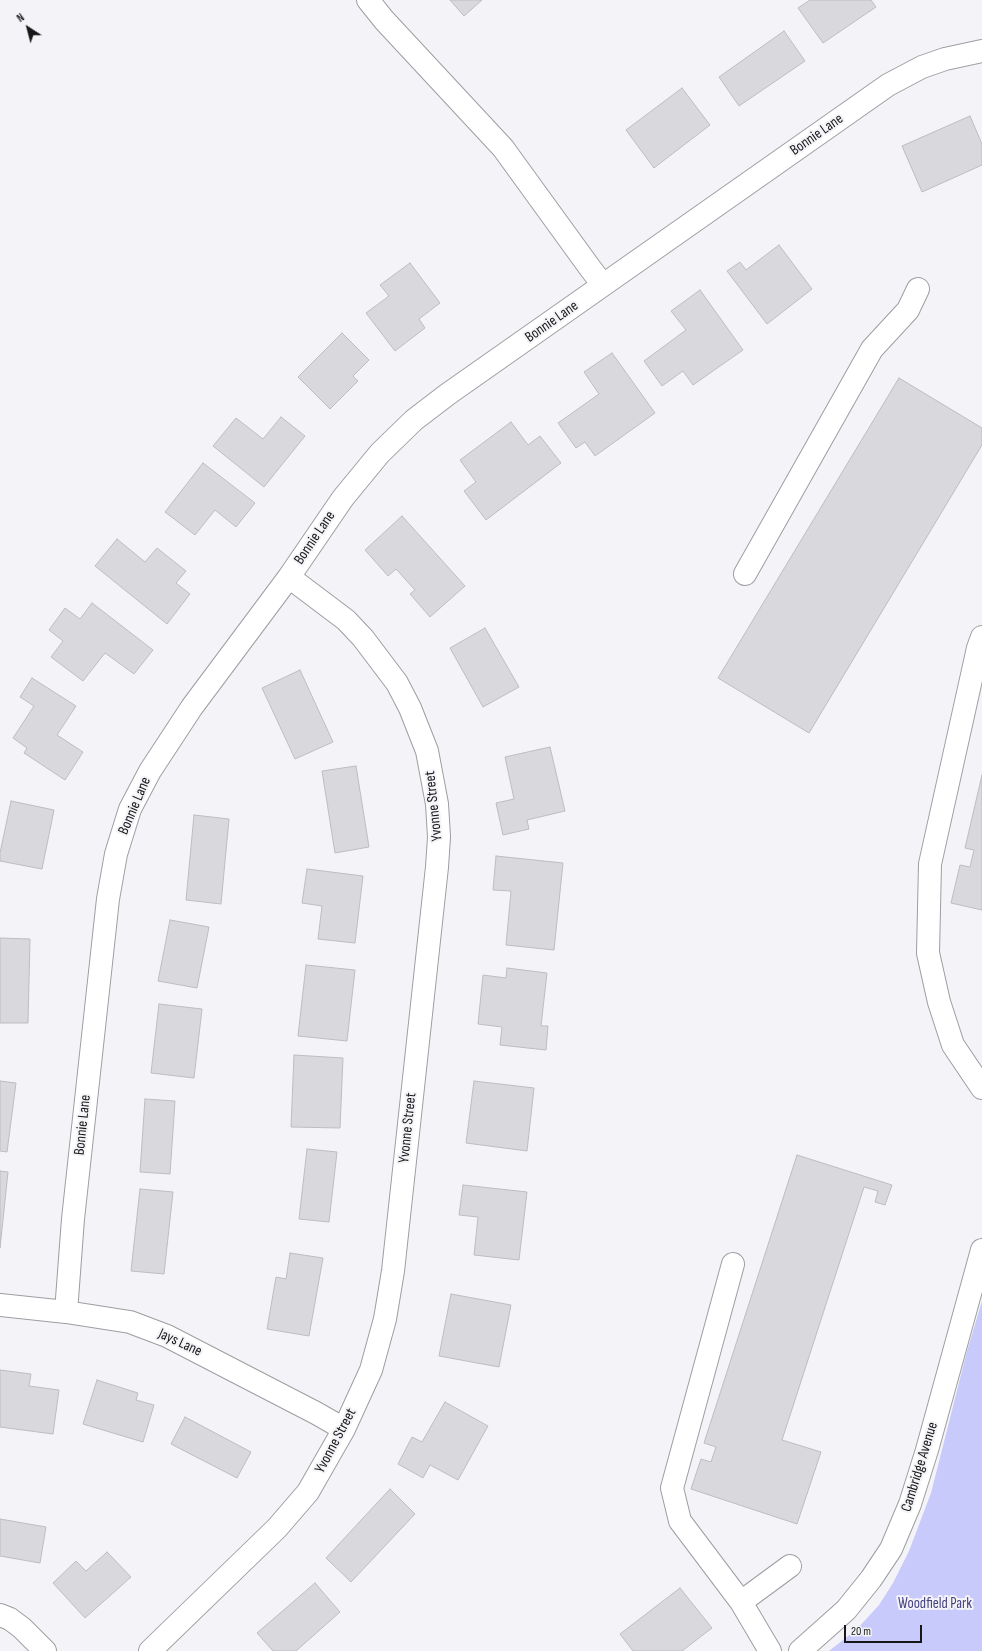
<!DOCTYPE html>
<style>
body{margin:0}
#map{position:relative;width:982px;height:1651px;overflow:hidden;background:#f4f4f8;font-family:"Sofia Sans Condensed",sans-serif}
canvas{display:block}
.north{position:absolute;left:8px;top:8px;width:40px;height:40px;-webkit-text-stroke:3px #f4f4f8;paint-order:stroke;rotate:324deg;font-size:11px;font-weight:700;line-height:16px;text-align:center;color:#171718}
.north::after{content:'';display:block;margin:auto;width:14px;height:18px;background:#171718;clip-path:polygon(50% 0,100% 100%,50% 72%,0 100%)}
.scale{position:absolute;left:844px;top:1625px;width:78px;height:18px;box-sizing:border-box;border:2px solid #171718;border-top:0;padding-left:5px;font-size:12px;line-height:14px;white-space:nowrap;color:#171718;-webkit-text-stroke:3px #f4f4f8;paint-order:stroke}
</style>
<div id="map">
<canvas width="982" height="1651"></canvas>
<div class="north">N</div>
<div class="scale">20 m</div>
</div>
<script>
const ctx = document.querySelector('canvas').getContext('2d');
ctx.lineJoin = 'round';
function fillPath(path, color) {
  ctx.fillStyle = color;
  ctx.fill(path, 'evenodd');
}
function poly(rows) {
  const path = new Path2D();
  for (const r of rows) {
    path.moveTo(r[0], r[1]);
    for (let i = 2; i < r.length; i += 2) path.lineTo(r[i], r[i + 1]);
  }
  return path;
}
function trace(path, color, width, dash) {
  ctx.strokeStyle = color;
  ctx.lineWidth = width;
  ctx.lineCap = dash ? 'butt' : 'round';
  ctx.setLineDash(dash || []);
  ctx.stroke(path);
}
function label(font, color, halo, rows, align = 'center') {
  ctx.font = font + ' "Sofia Sans Condensed",sans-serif';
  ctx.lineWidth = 4;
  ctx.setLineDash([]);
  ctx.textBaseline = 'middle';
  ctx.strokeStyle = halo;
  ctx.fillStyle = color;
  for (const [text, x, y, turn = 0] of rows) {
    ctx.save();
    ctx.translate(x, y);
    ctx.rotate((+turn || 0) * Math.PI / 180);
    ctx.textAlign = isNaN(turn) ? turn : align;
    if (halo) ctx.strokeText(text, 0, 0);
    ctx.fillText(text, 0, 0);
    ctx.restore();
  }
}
const green = poly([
 [982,1301,982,1651,829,1651,857,1629,879,1605,893,1583,909,1551,931,1493,967,1351]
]);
const building = poly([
 [450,0,482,0,464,16,450,0],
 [810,0,871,0,876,7,823,43,798,8,810,0],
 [784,31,805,61,739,106,719,77,784,31],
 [682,88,710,125,654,168,626,130,682,88],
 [970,116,982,144,982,165,922,192,902,146,970,116],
 [779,245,812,289,767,324,727,271,740,262,746,270,779,245],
 [410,263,440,303,419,319,425,328,395,351,366,313,389,296,380,285,410,263],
 [700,290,743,350,693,385,683,371,662,386,644,361,686,330,671,311,700,290],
 [342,333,369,360,353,376,358,381,330,409,298,377,342,333],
 [612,353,655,413,595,456,585,442,576,448,558,423,599,394,584,372,612,353],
 [899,378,982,428,982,445,809,733,718,678,899,378],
 [281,417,305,436,264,487,213,446,236,418,263,439,281,417],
 [511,422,528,445,540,436,561,463,486,520,464,491,476,482,460,460,511,422],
 [203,463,255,503,236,527,215,510,195,535,165,512,203,463],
 [402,516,465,586,430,617,410,594,415,590,396,569,388,576,365,550,402,516],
 [117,539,145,562,157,548,186,571,176,583,190,594,167,624,95,566,117,539],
 [92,603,153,650,134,674,105,653,83,681,51,657,63,641,49,630,65,608,80,619,92,603],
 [485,628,519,687,483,707,450,648,485,628],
 [300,670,333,742,295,759,262,688,300,670],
 [32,678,76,706,57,735,83,752,65,780,24,753,27,748,13,738,34,706,20,697,32,678],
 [550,747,565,811,527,820,529,829,503,835,496,803,514,799,505,757,550,747],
 [356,766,369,847,335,853,322,771,356,766],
 [982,775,982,910,951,903,960,865,970,867,974,850,965,848,982,775],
 [11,801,54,810,42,869,0,861,0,853,11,801],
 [194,815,229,819,221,904,186,900,194,815],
 [496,856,563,863,554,950,506,945,511,891,493,890,496,856],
 [307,869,363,876,355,943,318,939,322,906,302,903,307,869],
 [170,920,209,927,197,988,158,981,170,920],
 [0,938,30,939,28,1023,0,1023,0,938],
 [306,965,355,970,347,1041,298,1036,306,965],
 [507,968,547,973,541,1026,548,1026,546,1050,500,1045,502,1027,478,1024,483,975,506,978,507,968],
 [159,1004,202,1009,194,1078,151,1073,159,1004],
 [294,1055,343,1058,340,1128,291,1127,294,1055],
 [0,1081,16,1083,7,1152,0,1151,0,1081],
 [474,1081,534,1088,527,1151,466,1143,474,1081],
 [145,1099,175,1101,170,1174,140,1172,145,1099],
 [307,1149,337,1152,329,1222,299,1219,307,1149],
 [797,1155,892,1185,885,1205,875,1202,878,1191,864,1187,782,1440,821,1452,797,1524,691,1489,701,1459,711,1462,716,1447,704,1443,797,1155],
 [0,1171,8,1172,0,1248,0,1171],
 [463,1185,527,1192,519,1260,474,1255,478,1217,459,1215,463,1185],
 [140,1189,173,1192,164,1274,131,1271,140,1189],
 [290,1253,323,1258,309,1336,267,1329,276,1277,286,1279,290,1253],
 [451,1294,511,1305,499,1367,439,1356,451,1294],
 [0,1370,31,1374,29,1386,59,1390,53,1434,0,1427,0,1370],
 [97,1380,138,1393,136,1400,154,1405,143,1442,83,1424,97,1380],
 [445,1402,488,1426,458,1480,430,1465,423,1478,398,1464,412,1437,422,1442,445,1402],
 [185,1417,251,1452,237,1478,171,1444,185,1417],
 [390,1489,415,1514,351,1582,326,1558,390,1489],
 [0,1519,46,1527,40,1563,0,1556,0,1519],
 [107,1552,131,1577,85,1618,53,1583,76,1561,86,1571,107,1552],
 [315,1583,340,1612,296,1651,273,1651,257,1633,315,1583],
 [680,1588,712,1628,682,1651,633,1651,620,1634,680,1588]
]);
const minor = poly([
 [368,0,384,20,503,148,590,268,603,285],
 [745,574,872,349,908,310,918,289],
 [982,637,978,648,930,864,928,953,939,1002,953,1045,982,1088],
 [733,1264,672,1488,680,1521,741,1602,770,1651],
 [0,1305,66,1312,130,1322,167,1336,316,1413,344,1429],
 [66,1312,73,1219,108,899,116,854,130,809,150,771,192,707,289,577,343,498,380,453,414,420,448,394,888,85,922,67,945,59,982,51],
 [741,1602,790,1566],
 [0,1615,10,1619,22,1628,45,1651],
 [150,1651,277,1528,308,1492,344,1429,371,1370,385,1319,393,1271,437,867,439,837,437,804,427,751,410,708,397,683,363,638,346,620,289,577],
 [800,1651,846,1610,871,1579,891,1549,910,1504,927,1450,982,1250]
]);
const streetNames = [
 ["Bonnie Lane",817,135,-35],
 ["Bonnie Lane",552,322,-35],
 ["Bonnie Lane",315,538,-56],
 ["Bonnie Lane",135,806,-67],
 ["Yvonne Street",434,806,-96],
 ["Bonnie Lane",83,1125,-84],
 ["Yvonne Street",408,1128,-84],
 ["Jays Lane",180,1343,25],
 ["Yvonne Street",336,1441,-62],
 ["Cambridge Avenue",920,1467,-73]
];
const parkNames = [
 ["Woodfield Park",935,1604]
];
fillPath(green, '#c8cafc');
fillPath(building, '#d9d9dd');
trace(building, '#bcbdc0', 1);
trace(minor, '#9d9ea1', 24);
trace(minor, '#fff', 22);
label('15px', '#171718', '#f4f4f8', streetNames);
label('15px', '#444180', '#f4f4f8', parkNames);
</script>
